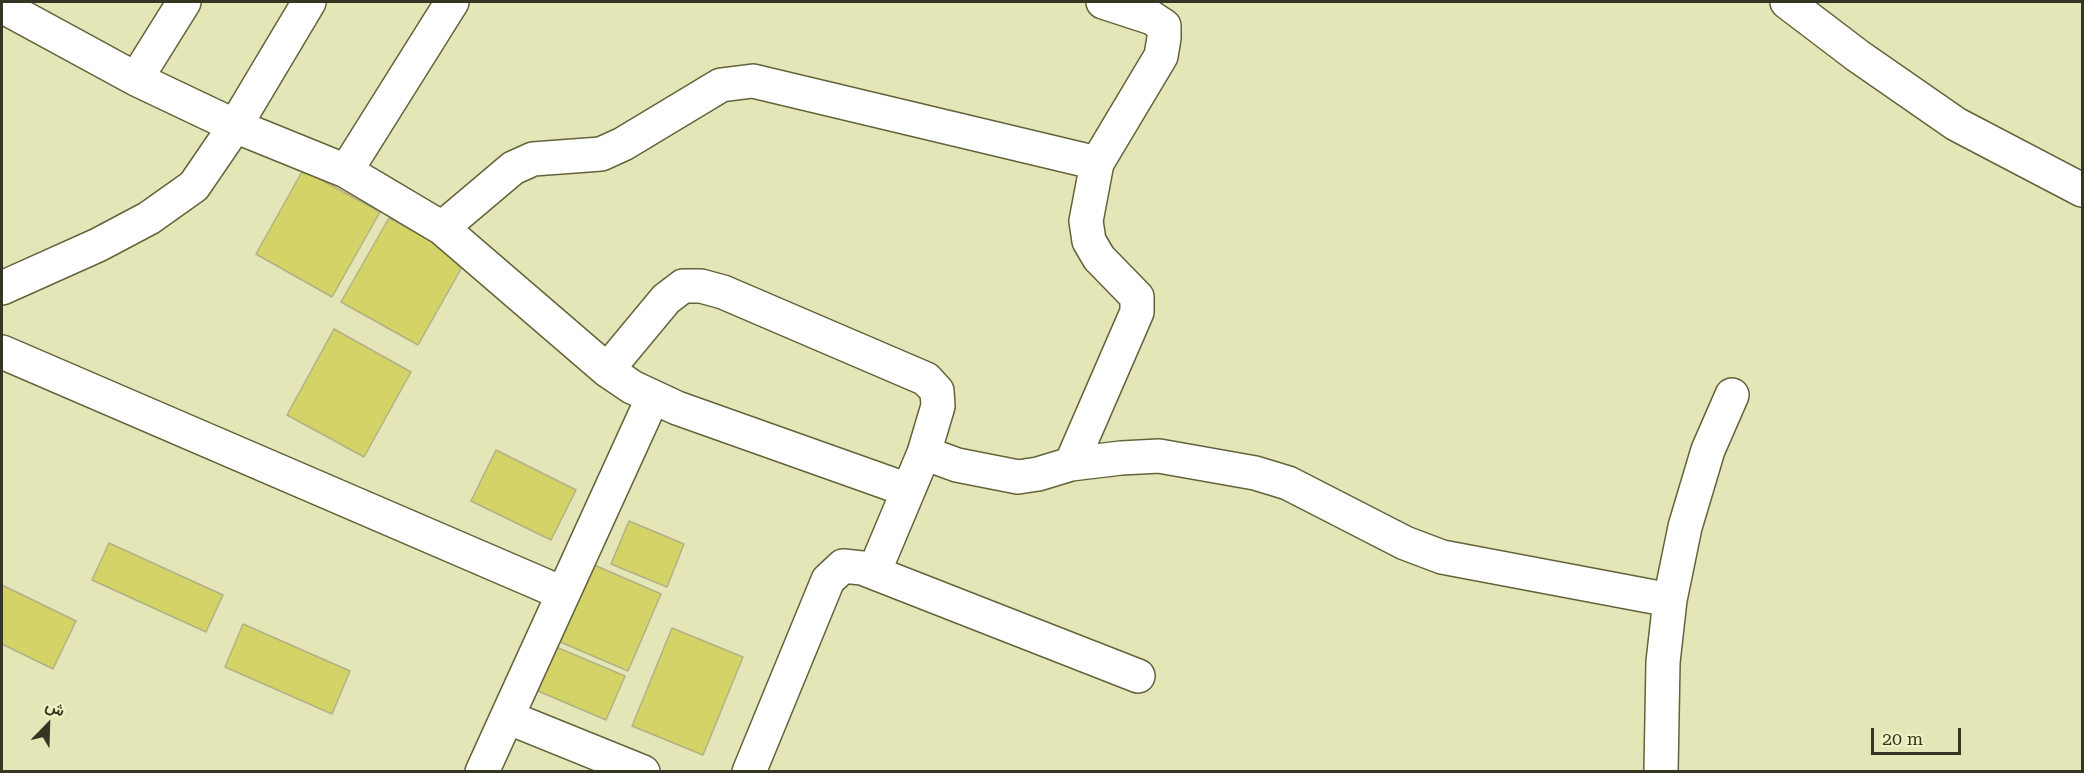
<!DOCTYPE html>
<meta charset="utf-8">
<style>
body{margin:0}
#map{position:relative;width:2084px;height:773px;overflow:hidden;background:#e5e6b8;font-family:"Roboto Serif",Vazirmatn,serif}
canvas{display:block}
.frame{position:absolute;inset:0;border:3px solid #343523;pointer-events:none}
.north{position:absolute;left:18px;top:695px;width:60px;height:60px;-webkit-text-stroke:4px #f2f3c5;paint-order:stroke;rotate:23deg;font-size:16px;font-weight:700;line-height:24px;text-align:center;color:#343523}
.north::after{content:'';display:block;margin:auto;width:21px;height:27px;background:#343523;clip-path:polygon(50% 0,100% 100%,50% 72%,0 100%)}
.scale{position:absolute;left:1871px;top:728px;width:90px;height:27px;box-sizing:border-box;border:3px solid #343523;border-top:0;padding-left:8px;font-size:18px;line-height:21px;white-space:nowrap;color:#343523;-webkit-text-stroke:4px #f2f3c5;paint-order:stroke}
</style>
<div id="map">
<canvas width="2084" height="773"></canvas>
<div class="frame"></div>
<div class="north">ش</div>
<div class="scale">20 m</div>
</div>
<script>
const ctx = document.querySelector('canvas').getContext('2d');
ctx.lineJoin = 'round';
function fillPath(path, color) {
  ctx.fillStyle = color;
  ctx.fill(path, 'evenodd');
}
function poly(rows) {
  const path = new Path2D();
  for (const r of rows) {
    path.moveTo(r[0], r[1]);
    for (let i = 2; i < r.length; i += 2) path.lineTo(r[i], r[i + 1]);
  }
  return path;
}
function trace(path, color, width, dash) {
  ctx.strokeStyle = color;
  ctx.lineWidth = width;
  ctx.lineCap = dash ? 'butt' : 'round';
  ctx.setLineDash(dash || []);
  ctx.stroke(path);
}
const building = poly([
 [303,170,380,212,332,297,256,254,303,170],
 [389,218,466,260,418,345,341,302,389,218],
 [334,329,411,372,364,457,287,415,334,329],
 [496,450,576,490,551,540,471,501,496,450],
 [629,521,684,544,667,587,611,564,629,521],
 [109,543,223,595,206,632,92,580,109,543],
 [592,564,661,594,628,671,558,641,592,564],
 [2,585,76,621,53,669,2,644,2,585],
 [243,624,350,671,332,714,225,667,243,624],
 [672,628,743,657,703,755,632,726,672,628],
 [556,647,625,676,606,720,538,691,556,647]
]);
const street = poly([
 [1787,2,1858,56,1956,124,2082,190],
 [2,6,136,79,235,126,346,171,442,228,607,370,632,387,677,408,908,490],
 [136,79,184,2],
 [346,171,452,2],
 [442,228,513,168,533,159,601,154,623,144,721,85,753,81,1097,163],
 [2,288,98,245,149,218,194,186,235,126,309,2],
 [2,352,562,593],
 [607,370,666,299,683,286,701,286,723,292,926,379,937,391,938,406,924,453],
 [1071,464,1137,312,1137,297,1099,258,1089,241,1086,221,1097,163,1161,56,1164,38,1164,26,1152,18,1103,2],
 [874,572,924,453,957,465,1018,477,1038,474,1071,464,1121,458,1159,456,1255,473,1288,483,1405,543,1442,557,1670,600],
 [482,772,507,717],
 [643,772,507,717,653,397],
 [749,772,828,580,843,566,862,568,1138,676],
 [1661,772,1663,662,1670,600,1685,527,1708,450,1732,395]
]);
fillPath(building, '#d4d367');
trace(building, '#b1b185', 1.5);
trace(street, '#63633a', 36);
trace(street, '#fff', 33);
</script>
